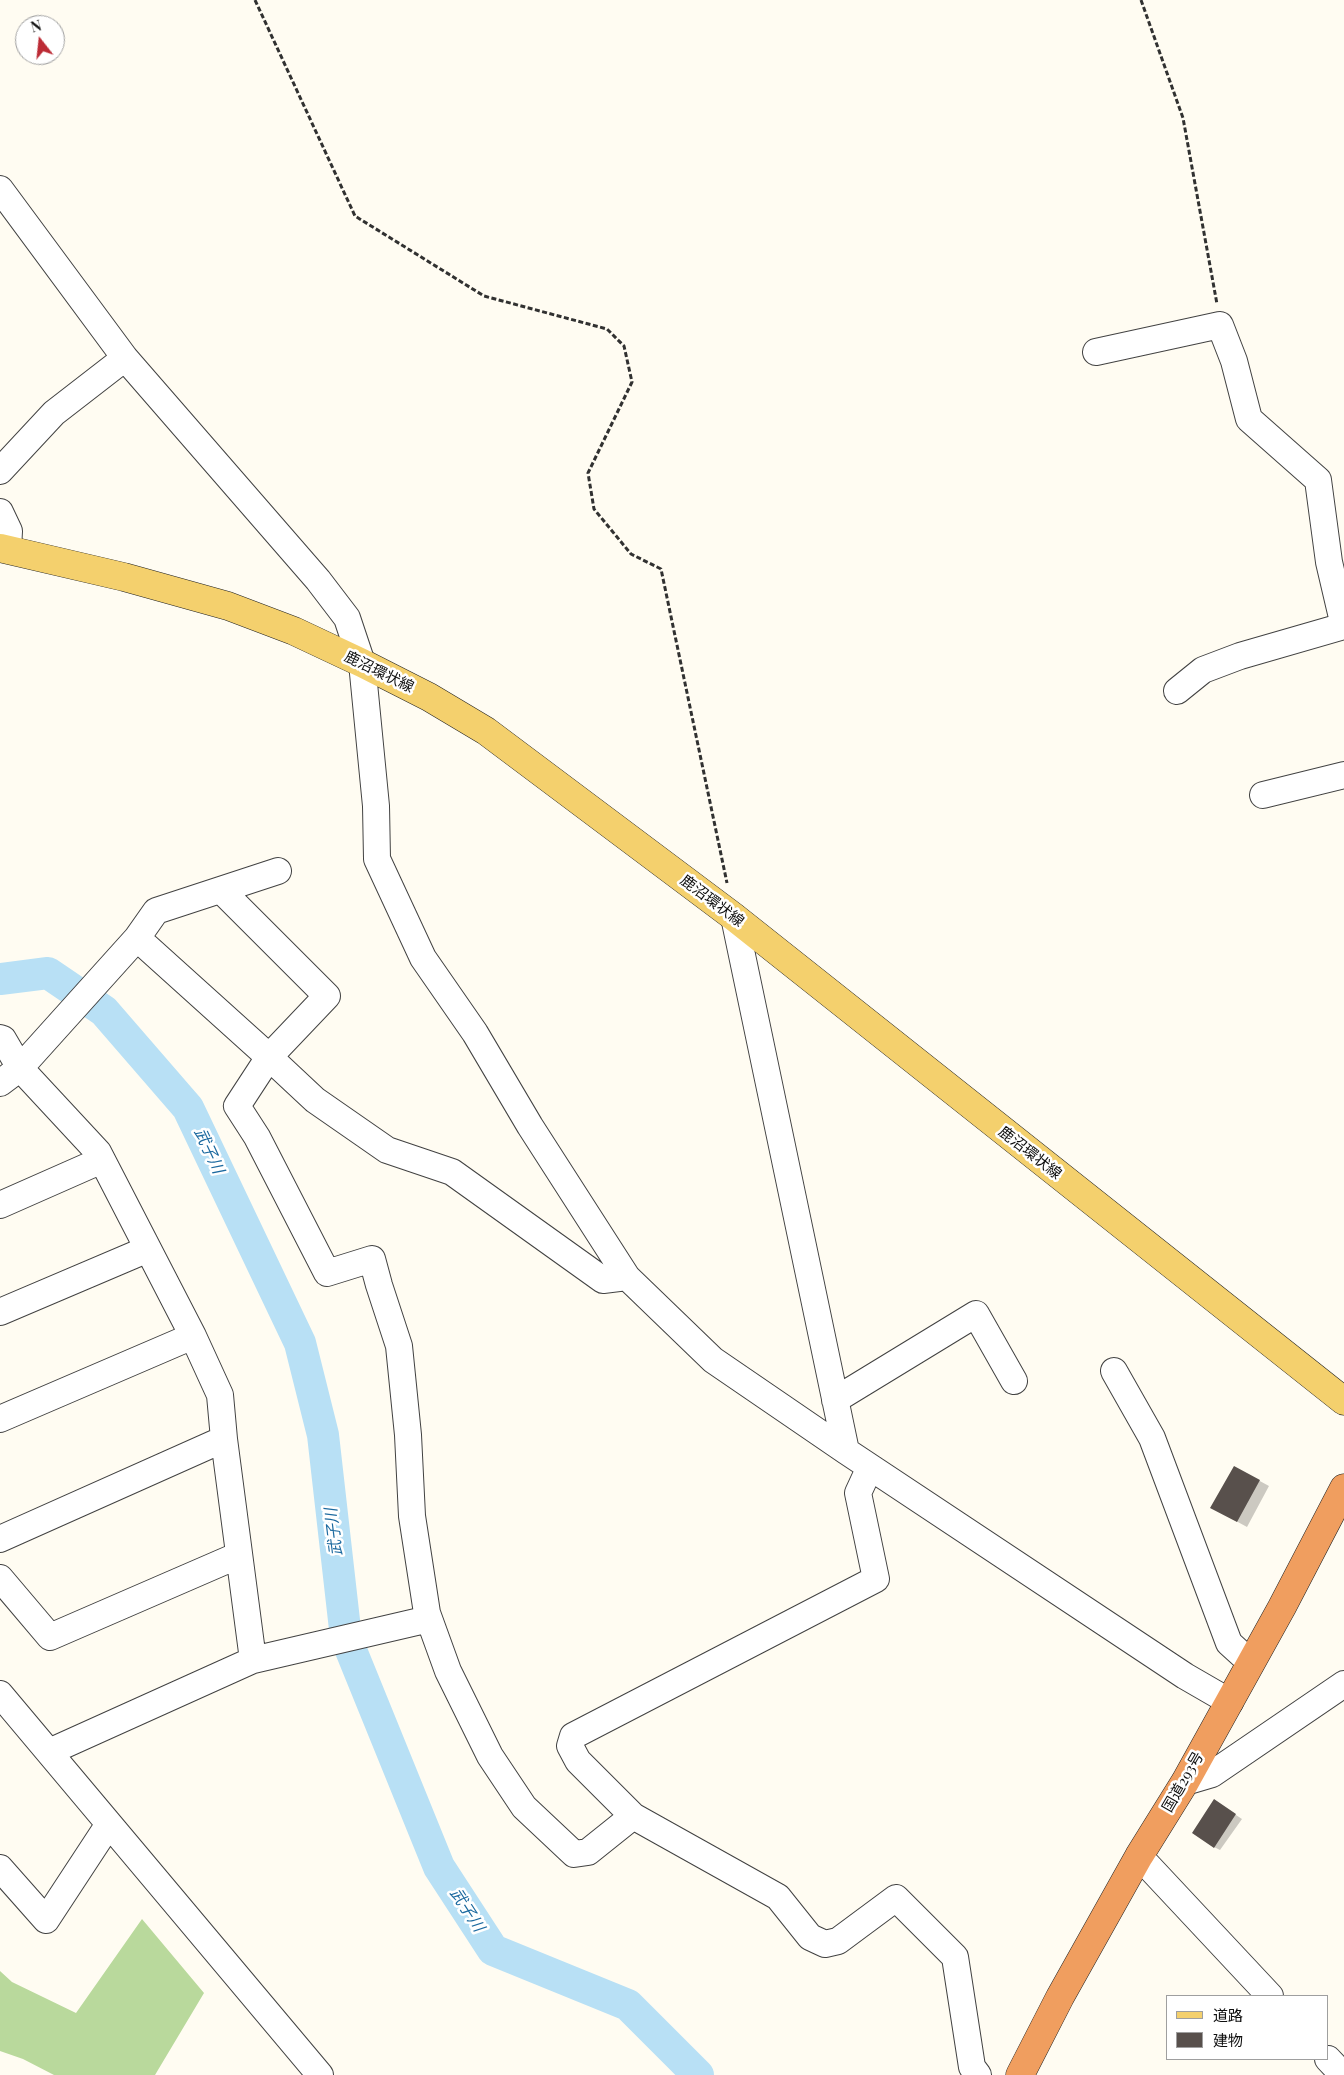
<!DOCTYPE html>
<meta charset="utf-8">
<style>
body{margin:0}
#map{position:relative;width:1344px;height:2075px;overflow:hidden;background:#fffcf2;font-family:"Playfair Display","Noto Sans JP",serif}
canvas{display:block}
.legend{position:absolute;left:1166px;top:1995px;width:162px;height:65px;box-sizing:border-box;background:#fff;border:1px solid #9f9f9f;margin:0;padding:6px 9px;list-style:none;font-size:15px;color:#0f0f0f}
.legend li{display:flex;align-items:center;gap:10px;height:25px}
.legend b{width:25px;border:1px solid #9f9f9f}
.north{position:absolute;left:15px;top:15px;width:50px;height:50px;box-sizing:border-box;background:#fff;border:1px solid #9f9f9f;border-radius:50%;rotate:344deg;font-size:14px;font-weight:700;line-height:20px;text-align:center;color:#0f0f0f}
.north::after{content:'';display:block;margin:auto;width:18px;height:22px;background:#bc2b35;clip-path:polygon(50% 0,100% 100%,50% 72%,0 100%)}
</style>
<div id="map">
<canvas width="1344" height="2075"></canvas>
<ul class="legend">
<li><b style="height:6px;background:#f4d06d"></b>道路</li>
<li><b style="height:14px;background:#58504c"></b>建物</li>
</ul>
<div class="north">N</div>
</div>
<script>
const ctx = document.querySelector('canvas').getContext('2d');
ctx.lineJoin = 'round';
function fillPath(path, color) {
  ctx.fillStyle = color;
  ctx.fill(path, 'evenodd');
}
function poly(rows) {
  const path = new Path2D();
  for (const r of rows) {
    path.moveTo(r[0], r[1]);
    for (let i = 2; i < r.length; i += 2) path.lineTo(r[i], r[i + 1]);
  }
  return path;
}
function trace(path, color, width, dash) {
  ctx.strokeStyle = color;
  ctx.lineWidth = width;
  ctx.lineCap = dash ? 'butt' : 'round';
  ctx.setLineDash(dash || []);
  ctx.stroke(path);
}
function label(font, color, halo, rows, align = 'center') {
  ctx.font = font + ' "Playfair Display","Noto Sans JP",serif';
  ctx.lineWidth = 5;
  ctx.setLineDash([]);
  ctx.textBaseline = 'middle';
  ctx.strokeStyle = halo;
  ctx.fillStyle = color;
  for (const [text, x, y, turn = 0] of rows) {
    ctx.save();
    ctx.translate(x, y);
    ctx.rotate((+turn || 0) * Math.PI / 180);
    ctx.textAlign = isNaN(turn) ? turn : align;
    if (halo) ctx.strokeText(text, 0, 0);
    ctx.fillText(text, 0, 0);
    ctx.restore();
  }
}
const forest = poly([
 [142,1919,204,1993,155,2075,54,2075,23,2059,0,2051,0,1971,12,1982,76,2013]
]);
const shadow = poly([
 [1234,1467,1269,1486,1247,1527,1212,1508],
 [1221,1805,1242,1819,1220,1850,1214,1847]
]);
const river = poly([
 [0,979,48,973,104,1011,188,1108,300,1343,323,1435,346,1638,439,1867,493,1950,628,2005,698,2075]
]);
const building = poly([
 [1234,1466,1260,1480,1237,1522,1210,1508],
 [1214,1799,1236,1814,1214,1848,1192,1833]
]);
const path = poly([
 [255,0,355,216,484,296,607,329,624,346,632,382,588,473,594,509,631,554,661,569,727,883],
 [1141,0,1183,118,1217,304]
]);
const minor = poly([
 [0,189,125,358,318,580,347,618,362,663,376,806,377,859,423,958,475,1033,530,1126,627,1277,713,1360,846,1451,1185,1676,1230,1702],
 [1096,352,1220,325,1234,361,1249,419,1318,480,1329,562,1344,626],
 [0,471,54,413,125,358],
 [0,512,9,531,8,549],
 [1177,691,1203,670,1240,656,1344,626],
 [1263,795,1344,775],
 [221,890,327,996,269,1057,237,1106,257,1137,327,1273,372,1259,379,1285,399,1346,408,1435,412,1516,427,1613,448,1671,490,1756,524,1807,574,1854,588,1852,633,1816],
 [734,917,846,1451],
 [137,938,269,1057,315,1100,387,1150,452,1172,603,1280,627,1277],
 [0,1038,3,1039,20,1068,98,1152,193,1336],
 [0,1083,20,1068,137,938,156,911,278,871],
 [0,1205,102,1160],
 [0,1312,148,1249],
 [1114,1371,1152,1438,1229,1643,1251,1663],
 [835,1400,976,1314,1014,1381],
 [0,1419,193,1336,220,1395,224,1439,253,1660],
 [870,1467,858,1493,876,1579,573,1736,570,1746,578,1761,633,1816,778,1897,810,1937,825,1944,838,1941,896,1898,955,1957,972,2067,978,2075],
 [0,1539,224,1439],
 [0,1578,50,1637,239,1555],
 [0,1694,320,2075],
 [49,1752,253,1660,429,1619],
 [1185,1782,1212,1774,1344,1684],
 [1139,1856,1270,1996],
 [0,1868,46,1920,109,1824],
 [1328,2059,1343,2075]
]);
const major = poly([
 [0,548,124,577,228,606,294,631,362,663,429,697,486,731,734,917,1344,1401]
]);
const highway = poly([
 [1020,2075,1060,1997,1139,1856,1185,1782,1282,1607,1344,1488]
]);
const streetNames = [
 ["鹿沼環状線",379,672,26],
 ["鹿沼環状線",712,901,37],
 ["鹿沼環状線",1030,1153,38],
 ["国道293号",1183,1782,-60]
];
const waterNames = [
 ["武子川",209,1151,65],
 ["武子川",334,1532,-97],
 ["武子川",467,1910,57]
];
fillPath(forest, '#b9d99c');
fillPath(shadow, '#0003');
trace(river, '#b8e0f5', 32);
fillPath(building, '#58504c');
trace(minor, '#424242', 28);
trace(major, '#202020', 29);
trace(highway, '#202020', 29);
trace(path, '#313131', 3, [5, 2.5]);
trace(minor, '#fff', 26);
trace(major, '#f4d06d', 28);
trace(highway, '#f09e5f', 28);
label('15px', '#0f0f0f', '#fff', streetNames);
label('italic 16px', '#1b699f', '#fff', waterNames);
</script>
